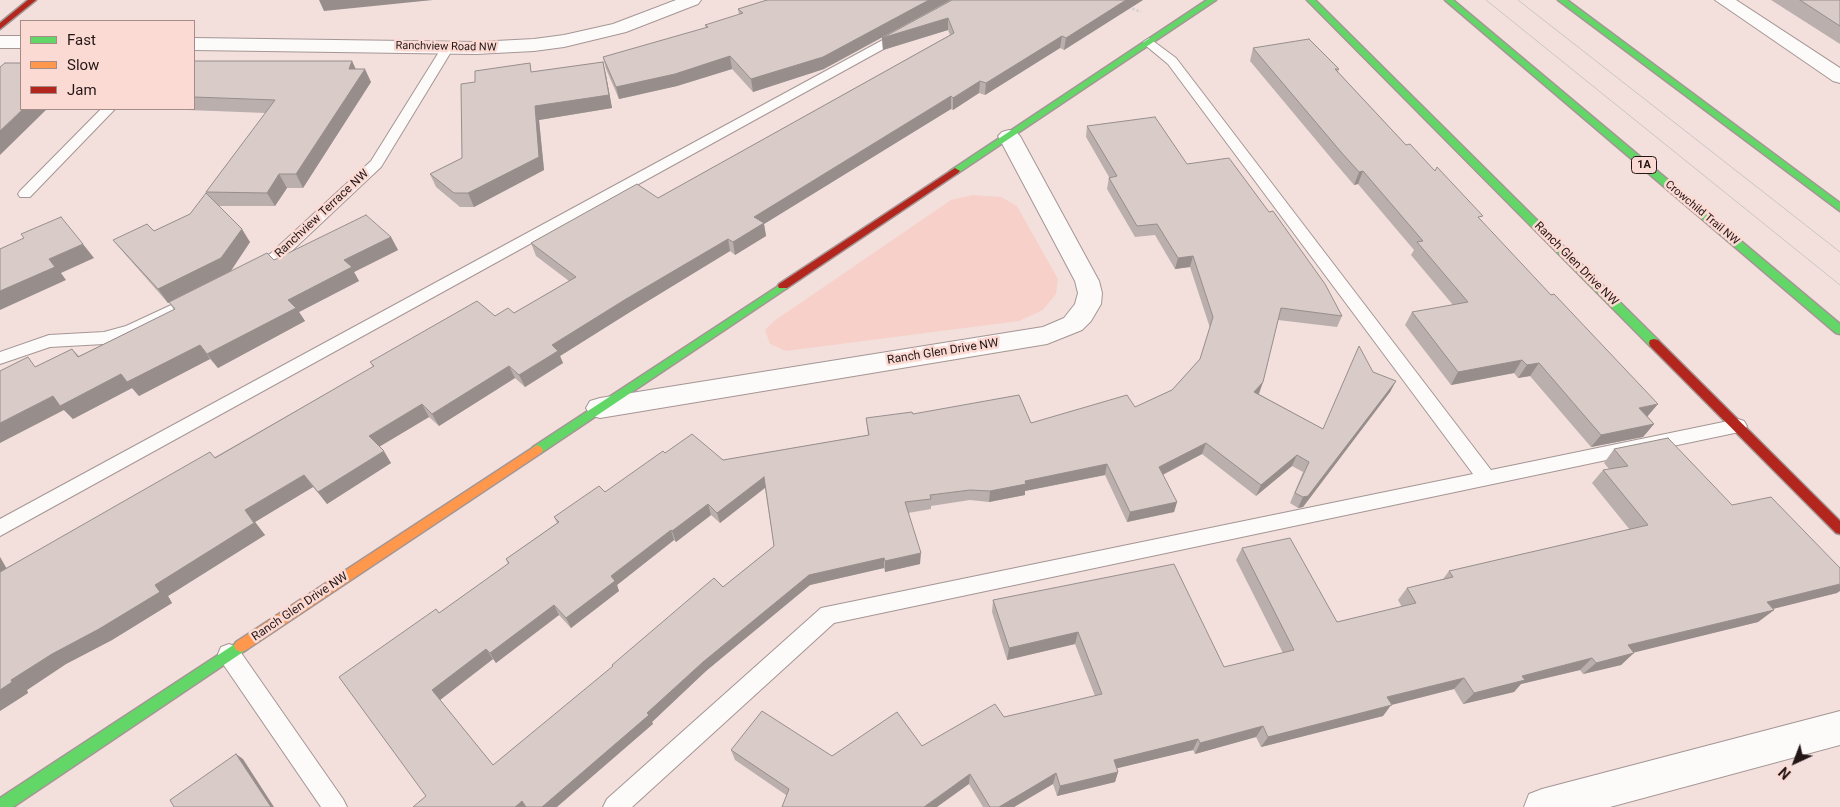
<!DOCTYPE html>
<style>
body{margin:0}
#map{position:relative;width:1840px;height:807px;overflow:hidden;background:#f3e0dd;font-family:Roboto,sans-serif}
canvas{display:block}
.legend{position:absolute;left:20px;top:20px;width:175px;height:90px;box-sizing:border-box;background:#fcdad4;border:1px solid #a58c88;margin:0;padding:6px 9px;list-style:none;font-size:15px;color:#231715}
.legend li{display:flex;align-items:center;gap:10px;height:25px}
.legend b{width:25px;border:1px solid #a58c88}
.north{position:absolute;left:1770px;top:737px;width:50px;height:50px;-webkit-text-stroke:4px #fcdad4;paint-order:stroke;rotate:223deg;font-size:14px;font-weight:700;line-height:20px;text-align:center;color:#231715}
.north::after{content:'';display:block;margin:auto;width:18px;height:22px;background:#231715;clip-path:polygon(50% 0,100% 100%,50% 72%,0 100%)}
</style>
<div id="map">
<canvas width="1840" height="807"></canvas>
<ul class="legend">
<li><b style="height:6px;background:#63d668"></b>Fast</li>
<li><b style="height:6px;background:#ff974d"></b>Slow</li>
<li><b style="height:6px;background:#b3261e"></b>Jam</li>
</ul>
<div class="north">N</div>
</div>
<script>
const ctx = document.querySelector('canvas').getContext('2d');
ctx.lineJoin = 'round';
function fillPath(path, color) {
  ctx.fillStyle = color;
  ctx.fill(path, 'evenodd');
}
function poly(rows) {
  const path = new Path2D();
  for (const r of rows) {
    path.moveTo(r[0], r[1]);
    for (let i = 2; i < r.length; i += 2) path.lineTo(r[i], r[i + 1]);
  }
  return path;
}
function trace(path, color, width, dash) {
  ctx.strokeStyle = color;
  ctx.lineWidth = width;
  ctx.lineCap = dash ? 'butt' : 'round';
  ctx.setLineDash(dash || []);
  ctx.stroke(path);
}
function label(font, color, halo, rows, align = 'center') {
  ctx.font = font + ' Roboto,sans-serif';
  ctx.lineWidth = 5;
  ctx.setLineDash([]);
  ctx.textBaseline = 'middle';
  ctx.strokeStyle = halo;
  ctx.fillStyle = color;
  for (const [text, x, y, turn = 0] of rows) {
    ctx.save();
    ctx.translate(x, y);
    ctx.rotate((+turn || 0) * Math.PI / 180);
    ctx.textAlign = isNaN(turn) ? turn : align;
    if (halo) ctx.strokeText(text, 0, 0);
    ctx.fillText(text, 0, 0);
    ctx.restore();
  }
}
const green = poly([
 [972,195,1001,197,1017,206,1058,279,1056,294,1043,310,1019,321,786,351,770,344,765,330,774,321,951,200]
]);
const path = poly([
 [1128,7,1141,12]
]);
const lane = poly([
 [903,29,909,33,907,36,0,536,0,519,903,29],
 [1149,38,1176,58,1491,470,1738,419,1744,421,1747,426,1744,431,834,623,632,807,603,807,607,799,821,608,1473,474,1168,64,1145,45,1143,42,1149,38],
 [448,43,454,47,381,167,280,262,257,274,247,274,244,270,247,266,270,254,371,161,442,47,448,43],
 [101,109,115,109,30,197,20,197,18,194,20,191,101,109],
 [195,294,201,295,203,299,201,303,137,335,104,344,50,347,0,364,0,352,49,335,104,332,126,326,195,294],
 [229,644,237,647,343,799,347,807,321,807,221,661,218,654,221,647,229,644]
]);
const street = poly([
 [676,0,701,0,698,4,626,32,564,47,534,51,476,54,194,50,194,38,476,42,534,39,564,35,613,24,676,0],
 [1715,0,1736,0,1840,68,1840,83,1833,81,1715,0],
 [0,36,21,36,21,48,0,48,0,36],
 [1009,130,1016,132,1020,136,1099,281,1102,293,1101,304,1091,321,1082,330,1047,344,600,418,590,415,586,408,590,401,600,398,1043,327,1064,318,1075,304,1078,293,1075,281,998,136,1002,132,1009,130],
 [1840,711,1840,745,1610,807,1524,807,1529,794,1542,789,1840,711]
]);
const fast = poly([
 [1207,0,1216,0,958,173,952,173,950,171,1207,0],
 [1307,0,1315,0,1658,340,1659,343,1658,346,1650,346,1307,0],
 [1445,0,1453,0,1840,324,1840,334,1836,333,1445,0],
 [1558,0,1567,0,1840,203,1840,211,1558,0],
 [783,283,788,286,787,288,541,453,533,453,531,450,533,447,783,283],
 [241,640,246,642,248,646,246,650,13,807,0,807,0,798,241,640]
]);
const slow = poly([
 [537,445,541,447,543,450,541,453,246,650,241,652,236,650,234,646,236,642,537,445]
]);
const jam = poly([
 [28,0,36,0,0,29,0,23,28,0],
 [955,168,960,171,958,173,787,288,779,288,778,286,779,284,955,168],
 [1654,339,1658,340,1840,521,1840,534,1836,533,1650,346,1649,343,1650,340,1654,339]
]);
const tram = poly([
 [1486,0,1840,285],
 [1518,0,1840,252]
]);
const wall = poly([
 [952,0,1143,0,1064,50,1060,48,985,95,979,93,953,110,951,109,764,224,766,236,735,255,730,251,630,312,560,356,563,363,525,387,515,378,439,426,429,417,379,447,391,463,327,504,313,487,255,522,265,535,168,596,172,603,112,640,66,664,27,690,28,693,0,711,0,557,6,568,215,457,373,367,370,362,495,316,514,313,569,281,536,256,531,243,658,198,950,35,948,30,883,50,882,38],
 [1771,0,1840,0,1840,44],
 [738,9,824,69,753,92,732,69,677,86,619,99,606,69,603,57,706,28,705,25,739,15],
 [1253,48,1339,69,1338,72,1406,145,1481,220,1654,424,1643,437,1591,447,1530,376,1518,378,1514,373,1451,385,1405,325,1412,312,1453,305,1411,255,1414,250,1358,184,1354,185,1336,164,1250,61],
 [194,61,352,61,356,69,371,82,303,188,287,188,275,206,219,206,250,242,231,271,274,260,391,237,398,250,354,272,359,281,299,312,305,321,218,368,210,359,139,396,132,388,73,419,64,410,37,366,72,349,79,356,174,310,169,302,168,303,124,253,113,240,154,231,190,214,209,196,206,192,266,113,162,109,161,109,194,109],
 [603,62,606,75,612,108,539,120,544,170,474,207,460,207,436,187,430,174,462,158,533,72],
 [1087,126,1187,164,1342,316,1337,327,1278,320,1263,382,1259,394,1323,429,1373,372,1396,381,1390,392,1303,507,1298,508,1290,503,1303,472,1292,466,1256,496,1202,454,1163,475,1177,502,1174,512,1127,522,1105,475,1025,491,1025,495,989,502,970,500,931,506,931,509,908,513,920,564,885,572,884,568,810,585,706,671,652,722,653,724,426,796,439,613,508,564,506,559,557,523,554,517,605,492,665,453,723,460,868,435,866,418,913,414,1031,423,1135,407,1172,390,1200,359,1210,328,1190,267,1175,269,1155,235,1135,237,1107,189,1109,177,1086,137],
 [765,488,774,546,723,587,612,665,613,667,493,765,440,700,493,659,496,663,559,615,571,628,619,591,617,585,674,540,676,542,711,515,720,523],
 [1614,449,1732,505,1837,593,1773,609,1774,610,1758,622,1634,652,1621,665,1583,674,1580,670,1521,684,1514,692,1463,704,1454,689,1391,705,1383,716,1261,747,1256,737,1195,754,1193,750,1117,768,1118,772,1115,782,1057,796,1053,784,1014,807,983,807,969,784,786,795,735,760,731,750,832,756,922,746,1004,717,1095,696,1075,644,1007,660,992,612,993,600,1224,667,1283,653,1236,560,1242,548,1337,622,1402,607,1398,600,1407,588,1443,579,1449,571,1630,530,1592,483,1603,470,1609,469,1604,463]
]);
const shadedWall = poly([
 [319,0,433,0,324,11],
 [929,0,951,0,824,69,753,92,751,79],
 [1126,0,1143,0,1064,50,1066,38],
 [948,18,948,30,883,50,882,38],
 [1062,36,1060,48,985,95,986,83],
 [730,56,732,69,677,86,619,99,616,87],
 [352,61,358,75,349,69],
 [603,62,606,75,612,108,539,120,544,170,474,207,468,193,535,106],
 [365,69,371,82,303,188,296,174],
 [980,81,979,93,953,110,953,98],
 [951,96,951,109,764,224,766,236,735,255,733,242,754,217],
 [23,109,47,109,0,155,0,131],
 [1363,171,1358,184,1354,185,1359,172],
 [279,174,287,188,275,206,267,193],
 [242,229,250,242,230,272,168,303,158,289],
 [391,237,398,250,354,272,359,281,299,312,305,321,218,368,207,354,344,260],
 [728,239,730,251,630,312,560,356,563,363,525,387,519,375,552,345,626,299],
 [83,244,94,258,61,273,66,280,0,310,0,291,49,259],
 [1193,256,1190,267,1175,269,1178,258],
 [200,345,210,359,139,396,132,388,73,419,64,410,0,443,0,423,53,396,121,374],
 [1522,360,1514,373,1451,385,1458,372],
 [1539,363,1530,376,1518,378,1527,365],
 [509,366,515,378,439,426,432,414],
 [1396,381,1390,392,1303,507,1298,508,1303,497],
 [1263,382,1259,393,1250,403,1254,392],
 [422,404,429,417,377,448,369,436],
 [1658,404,1647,417,1639,408],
 [1654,424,1643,437,1591,447,1601,435],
 [1206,443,1202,454,1156,478,1159,467],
 [384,451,391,463,327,504,318,492],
 [1297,455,1292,466,1256,496,1261,485],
 [1107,464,1105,475,1025,491,1025,495,989,502,990,491,1025,481],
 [304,475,313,487,255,522,265,535,168,596,172,603,112,640,66,664,27,690,28,693,0,711,0,690,11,680,155,585,245,510],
 [764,477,766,487,720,523,717,513],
 [1177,502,1174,512,1127,522,1130,512],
 [708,504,711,515,676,542,672,531],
 [671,530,674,540,617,585,619,591,571,628,566,618,611,576],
 [921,553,920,564,885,572,885,561],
 [0,557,15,583,0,572],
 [884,558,884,568,810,585,706,671,652,722,653,724,557,807,542,807,647,713,703,662,809,575],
 [1840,584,1840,591,1837,593,1752,614,1767,602],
 [554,605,559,615,496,663,490,653],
 [1774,610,1758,622,1616,657,1628,645],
 [1078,632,1075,644,1007,660,1009,648],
 [486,649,493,659,440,700,432,690],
 [1634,653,1621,665,1583,674,1596,663],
 [1592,658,1580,670,1521,684,1514,692,1463,704,1474,693,1522,676],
 [1464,678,1454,689,1391,705,1383,716,1261,747,1268,737,1387,697],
 [1263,726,1256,737,1195,754,1200,743],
 [1198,739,1193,750,1110,770,1114,760],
 [236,754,243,759,274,807,271,807],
 [1118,772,1115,782,1057,796,1060,786],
 [1056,773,1053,784,1014,807,999,807],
 [970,774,969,784,937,807,924,807],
 [522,801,527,807,515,807]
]);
const building = poly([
 [767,0,929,0,823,57,751,79,730,56,675,74,616,87,603,57,708,27,705,25,743,13,738,9,767,0],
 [952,0,1126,0,1066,38,1062,36,986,83,980,81,953,98,951,96,754,217,764,223,733,242,728,239,626,299,552,345,558,351,519,375,509,366,432,414,422,404,369,436,384,451,318,492,304,475,245,510,254,523,155,585,160,592,99,629,52,654,11,680,12,682,0,690,0,572,210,452,215,458,374,366,370,362,477,301,495,316,508,308,514,313,576,277,531,243,637,184,658,198,954,33,948,18,882,38,952,0],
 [1800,0,1840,0,1840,26,1800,0],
 [1309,39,1339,69,1335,69,1406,145,1410,144,1435,171,1437,167,1483,216,1478,217,1551,295,1554,294,1658,404,1639,408,1654,424,1601,435,1539,363,1527,365,1522,360,1458,372,1412,312,1468,302,1417,242,1423,241,1363,171,1359,172,1341,152,1253,48,1309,39],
 [194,61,352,61,349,69,365,69,296,174,279,174,267,193,206,192,275,100,194,97,194,61],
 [603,62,609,95,535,106,539,157,468,193,454,193,430,174,462,158,461,84,475,82,475,71,530,63,531,72,603,62],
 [5,63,21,63,21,109,23,109,0,131,0,67,5,63],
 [1155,117,1187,164,1229,158,1269,212,1273,211,1325,284,1342,316,1281,308,1263,382,1254,392,1323,429,1359,346,1373,372,1396,381,1308,496,1303,497,1295,493,1309,462,1297,455,1261,485,1206,443,1159,467,1177,502,1130,512,1107,464,1025,481,1026,484,990,491,970,490,930,495,931,499,905,502,921,553,885,561,884,558,809,575,703,662,647,713,649,715,542,807,526,807,522,801,515,807,413,807,426,796,339,677,436,609,439,613,509,563,506,559,559,522,554,517,599,486,605,492,663,451,665,453,692,434,723,460,869,435,866,418,912,412,913,414,1019,395,1031,423,1127,395,1135,407,1172,390,1200,359,1213,317,1193,256,1178,258,1157,224,1137,226,1109,178,1117,176,1087,126,1155,117],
 [764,477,774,546,723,587,714,578,612,665,613,666,493,765,432,690,486,649,490,653,554,605,566,618,615,581,611,576,671,530,672,531,708,504,717,513,764,477],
 [206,193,242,229,221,258,158,289,113,240,147,224,154,231,190,214,206,193],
 [366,215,391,237,344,260,352,267,288,300,296,308,207,354,200,345,127,382,121,374,60,406,53,396,0,423,0,371,28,357,35,367,72,349,78,357,175,309,169,302,267,253,274,260,366,215],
 [61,217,83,244,49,259,55,267,0,291,0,249,24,238,21,234,61,217],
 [1668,438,1732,505,1771,497,1840,568,1840,584,1767,602,1774,610,1628,645,1634,653,1596,663,1592,658,1522,676,1525,680,1474,693,1464,678,1387,697,1392,705,1268,737,1263,726,1200,743,1198,739,1114,760,1118,772,1060,786,1056,773,999,807,990,807,970,774,924,807,782,807,789,789,731,750,762,711,832,756,897,712,922,746,995,704,1004,717,1102,694,1078,632,1009,648,993,600,1174,564,1224,667,1294,650,1242,548,1290,538,1337,622,1416,603,1407,588,1453,577,1449,571,1648,525,1603,470,1628,466,1614,449,1668,438],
 [236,754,271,807,174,807,170,800,236,754]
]);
const farStreetnames = [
 ["Ranchview Road NW",446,47,1],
 ["Crowchild Trail NW",1702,213,40]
];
const shields = [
 [1644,165,25]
];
const shieldNames = [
 ["1A",1644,165]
];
const streetNames = [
 ["Ranchview Terrace NW",322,214,-43],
 ["Ranch Glen Drive NW",1576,264,45],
 ["Ranch Glen Drive NW",943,352,-9],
 ["Ranch Glen Drive NW",300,607,-34]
];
fillPath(green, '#f7d0c9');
trace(lane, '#a49694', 2);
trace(street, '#a49694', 2);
trace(fast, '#a49694', 3);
trace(slow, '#a49694', 3);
trace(jam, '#a49694', 3);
trace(path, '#d5d0cf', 2.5, [2.5, 2]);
fillPath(lane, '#fdfafa');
fillPath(street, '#fdfafa');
fillPath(fast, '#63d668');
fillPath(slow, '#ff974d');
fillPath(jam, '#b3261e');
trace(tram, '#cac5c4', 1);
fillPath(wall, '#baafac');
fillPath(shadedWall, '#978e8c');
fillPath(building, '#d8cbc8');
trace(building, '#978e8c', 1);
label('11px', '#231715', '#fcdad4', farStreetnames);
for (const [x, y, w] of shields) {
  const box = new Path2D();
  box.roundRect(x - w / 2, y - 8.5, w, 17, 4);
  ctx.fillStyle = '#fcdad4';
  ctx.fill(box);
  trace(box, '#231715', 1);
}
label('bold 11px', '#231715', null, shieldNames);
label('12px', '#231715', '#fcdad4', streetNames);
</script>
